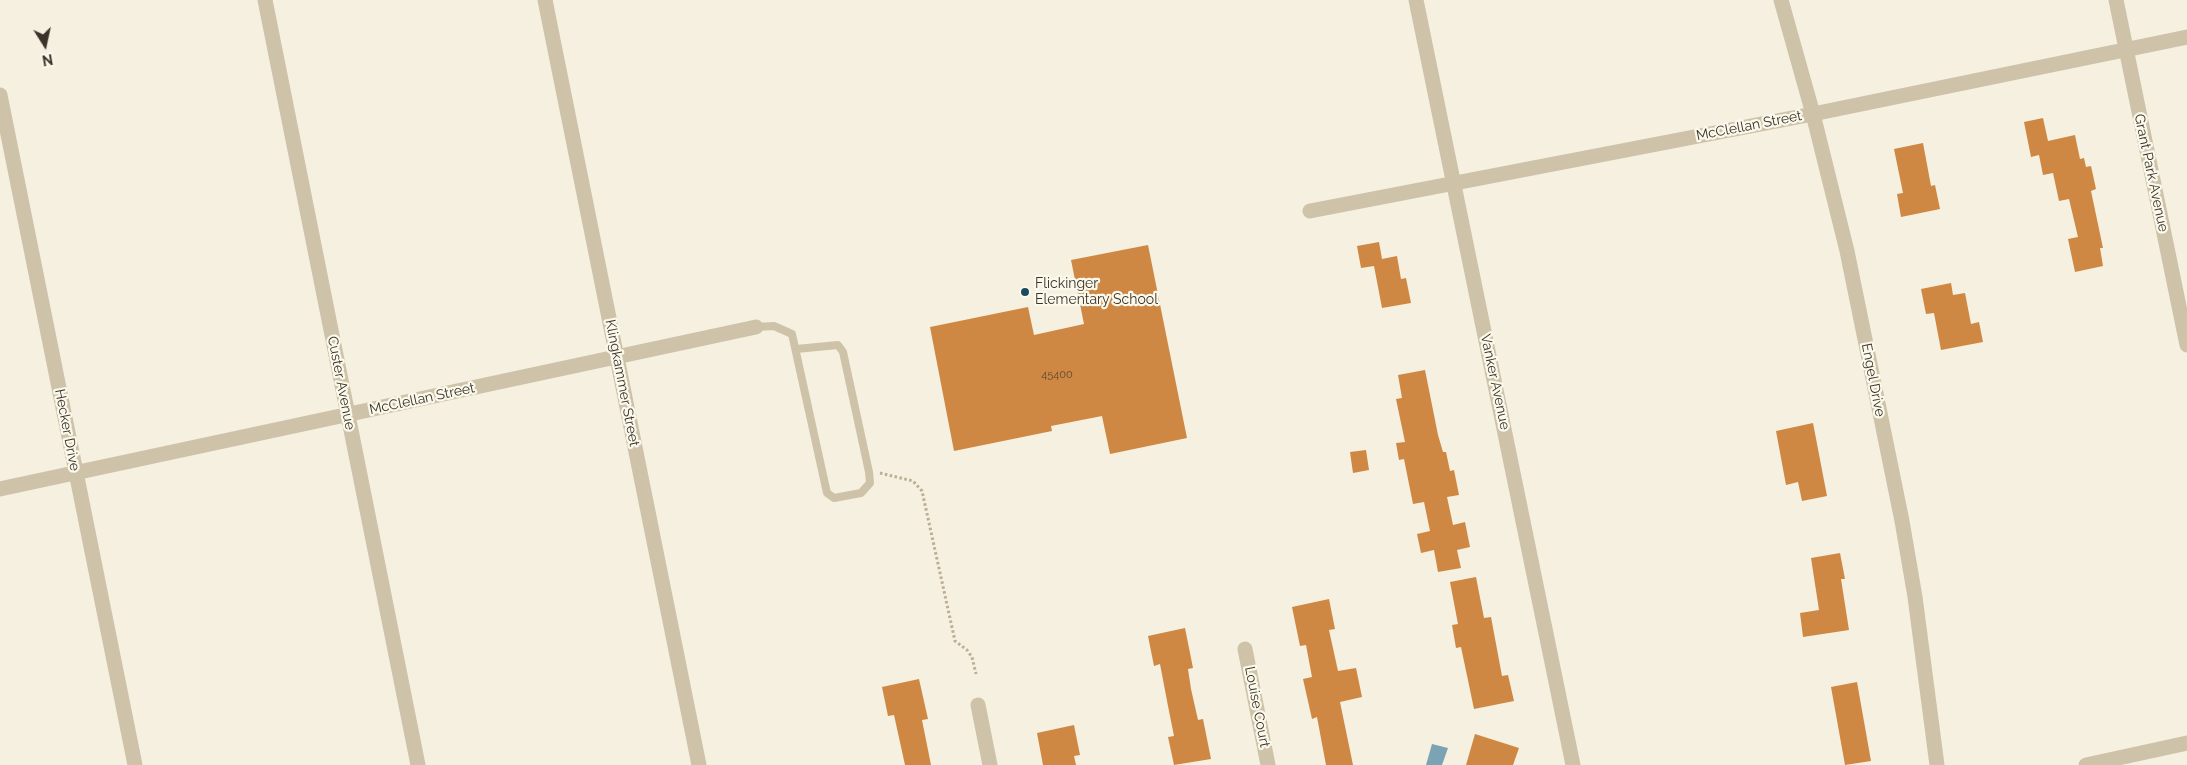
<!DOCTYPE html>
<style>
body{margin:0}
#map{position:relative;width:2187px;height:765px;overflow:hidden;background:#f5f0df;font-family:Raleway,sans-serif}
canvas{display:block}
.north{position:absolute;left:20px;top:20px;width:50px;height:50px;-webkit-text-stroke:4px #fbf8ec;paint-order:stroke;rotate:170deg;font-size:14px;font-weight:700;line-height:20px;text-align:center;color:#3b3329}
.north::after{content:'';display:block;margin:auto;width:18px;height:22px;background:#3b3329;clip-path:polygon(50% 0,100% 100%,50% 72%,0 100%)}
</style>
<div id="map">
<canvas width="2187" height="765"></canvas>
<div class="north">N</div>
</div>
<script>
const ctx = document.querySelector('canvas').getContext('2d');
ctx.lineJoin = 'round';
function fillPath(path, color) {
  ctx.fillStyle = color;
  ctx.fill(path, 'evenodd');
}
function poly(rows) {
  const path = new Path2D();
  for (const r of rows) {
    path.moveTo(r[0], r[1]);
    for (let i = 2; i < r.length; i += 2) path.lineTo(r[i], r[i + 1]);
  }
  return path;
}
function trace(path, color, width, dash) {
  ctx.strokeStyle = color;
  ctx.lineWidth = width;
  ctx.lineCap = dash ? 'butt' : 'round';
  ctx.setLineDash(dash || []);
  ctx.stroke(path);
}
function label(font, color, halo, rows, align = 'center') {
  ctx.font = font + ' Raleway,sans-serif';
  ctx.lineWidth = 4.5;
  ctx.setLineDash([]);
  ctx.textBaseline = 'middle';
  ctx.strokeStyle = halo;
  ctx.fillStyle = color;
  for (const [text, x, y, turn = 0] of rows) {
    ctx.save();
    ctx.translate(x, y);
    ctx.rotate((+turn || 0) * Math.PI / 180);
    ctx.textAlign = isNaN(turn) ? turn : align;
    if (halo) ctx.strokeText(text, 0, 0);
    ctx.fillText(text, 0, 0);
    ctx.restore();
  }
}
const water = poly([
 [1432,744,1448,748,1442,765,1426,765]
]);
const building = poly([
 [2043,118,2048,141,2075,135,2080,159,2084,158,2086,167,2091,166,2096,189,2091,191,2103,248,2100,248,2103,266,2075,272,2068,239,2078,237,2069,199,2059,201,2053,173,2043,175,2039,155,2031,157,2024,122],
 [1923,143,1931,186,1935,185,1940,209,1901,217,1897,194,1903,193,1894,149],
 [1379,242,1382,259,1397,256,1401,279,1406,278,1411,303,1382,308,1374,266,1361,268,1357,246],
 [1148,245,1187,438,1110,454,1102,416,1051,426,1052,431,954,451,930,327,1028,307,1034,335,1084,324,1071,260],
 [1951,283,1953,295,1965,293,1971,324,1979,322,1983,342,1941,350,1934,313,1926,314,1921,289],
 [1425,370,1438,435,1443,452,1446,452,1450,471,1454,470,1459,495,1447,497,1453,525,1465,522,1470,547,1457,550,1461,568,1438,572,1434,550,1421,553,1417,534,1430,531,1424,502,1413,504,1404,459,1399,460,1396,443,1405,442,1396,399,1402,398,1398,375],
 [1813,423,1827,496,1802,501,1798,482,1786,485,1776,431],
 [1366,450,1369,470,1353,473,1350,452],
 [1840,553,1845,579,1841,579,1849,630,1803,637,1800,613,1819,610,1811,558],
 [1476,577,1484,618,1491,617,1502,676,1508,675,1514,701,1474,709,1461,647,1456,648,1452,625,1458,624,1450,582],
 [1329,599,1335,629,1329,630,1338,671,1356,668,1362,697,1340,702,1353,765,1326,765,1317,717,1312,719,1303,679,1312,677,1306,645,1300,646,1292,607],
 [1185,628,1193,668,1188,669,1191,689,1198,720,1203,719,1211,759,1174,765,1168,737,1174,736,1168,706,1160,664,1154,666,1148,636],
 [919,679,928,719,922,720,931,765,905,765,894,715,888,716,882,687],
 [1857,682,1871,761,1845,765,1831,687],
 [1074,725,1080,755,1074,756,1076,765,1043,765,1037,733],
 [1475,734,1519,748,1513,765,1466,765]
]);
const path = poly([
 [880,473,913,481,922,491,955,641,967,650,972,657,976,674]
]);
const lane = poly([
 [756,327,774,326,792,334,827,493,834,498,861,493,870,483,869,472,843,352,838,345,796,349]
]);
const street = poly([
 [265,0,418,765],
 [545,0,699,765],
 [1416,0,1573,765],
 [1781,0,1813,114,1847,251,1902,521,1915,597,1937,765],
 [2116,0,2187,345],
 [0,95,135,765],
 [1310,211,1813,114,2187,37],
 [0,489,756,327],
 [1245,649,1268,765],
 [978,705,990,765],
 [2086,765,2187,743]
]);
const markers = [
 [1025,292,5,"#1b4a60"]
];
const numberNames = [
 ["45400",1057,375]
];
const streetNames = [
 ["McClellan Street",1749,126,-11],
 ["Grant Park Avenue",2151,173,78],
 ["Engel Drive",1873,380,79],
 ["Vanker Avenue",1495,382,78],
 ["Custer Avenue",341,383,79],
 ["Klingkammer Street",622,383,79],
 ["McClellan Street",422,399,-12],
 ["Hecker Drive",67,430,79],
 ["Louise Court",1257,707,79]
];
const poiNames = [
 ["Flickinger",1035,284],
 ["Elementary School",1035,300]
];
fillPath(water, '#7ba3b4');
fillPath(building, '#ce8843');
trace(path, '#baae93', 3, [2.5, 2.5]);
trace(lane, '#cec3a9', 8);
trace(street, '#cec3a9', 15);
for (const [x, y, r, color] of markers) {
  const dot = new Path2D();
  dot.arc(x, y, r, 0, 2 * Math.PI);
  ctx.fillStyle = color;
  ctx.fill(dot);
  trace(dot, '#fbf8ec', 2);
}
label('11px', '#604830', null, numberNames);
label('14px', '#3b3329', '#fbf8ec', streetNames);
label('14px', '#3b3329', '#fbf8ec', poiNames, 'left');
</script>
